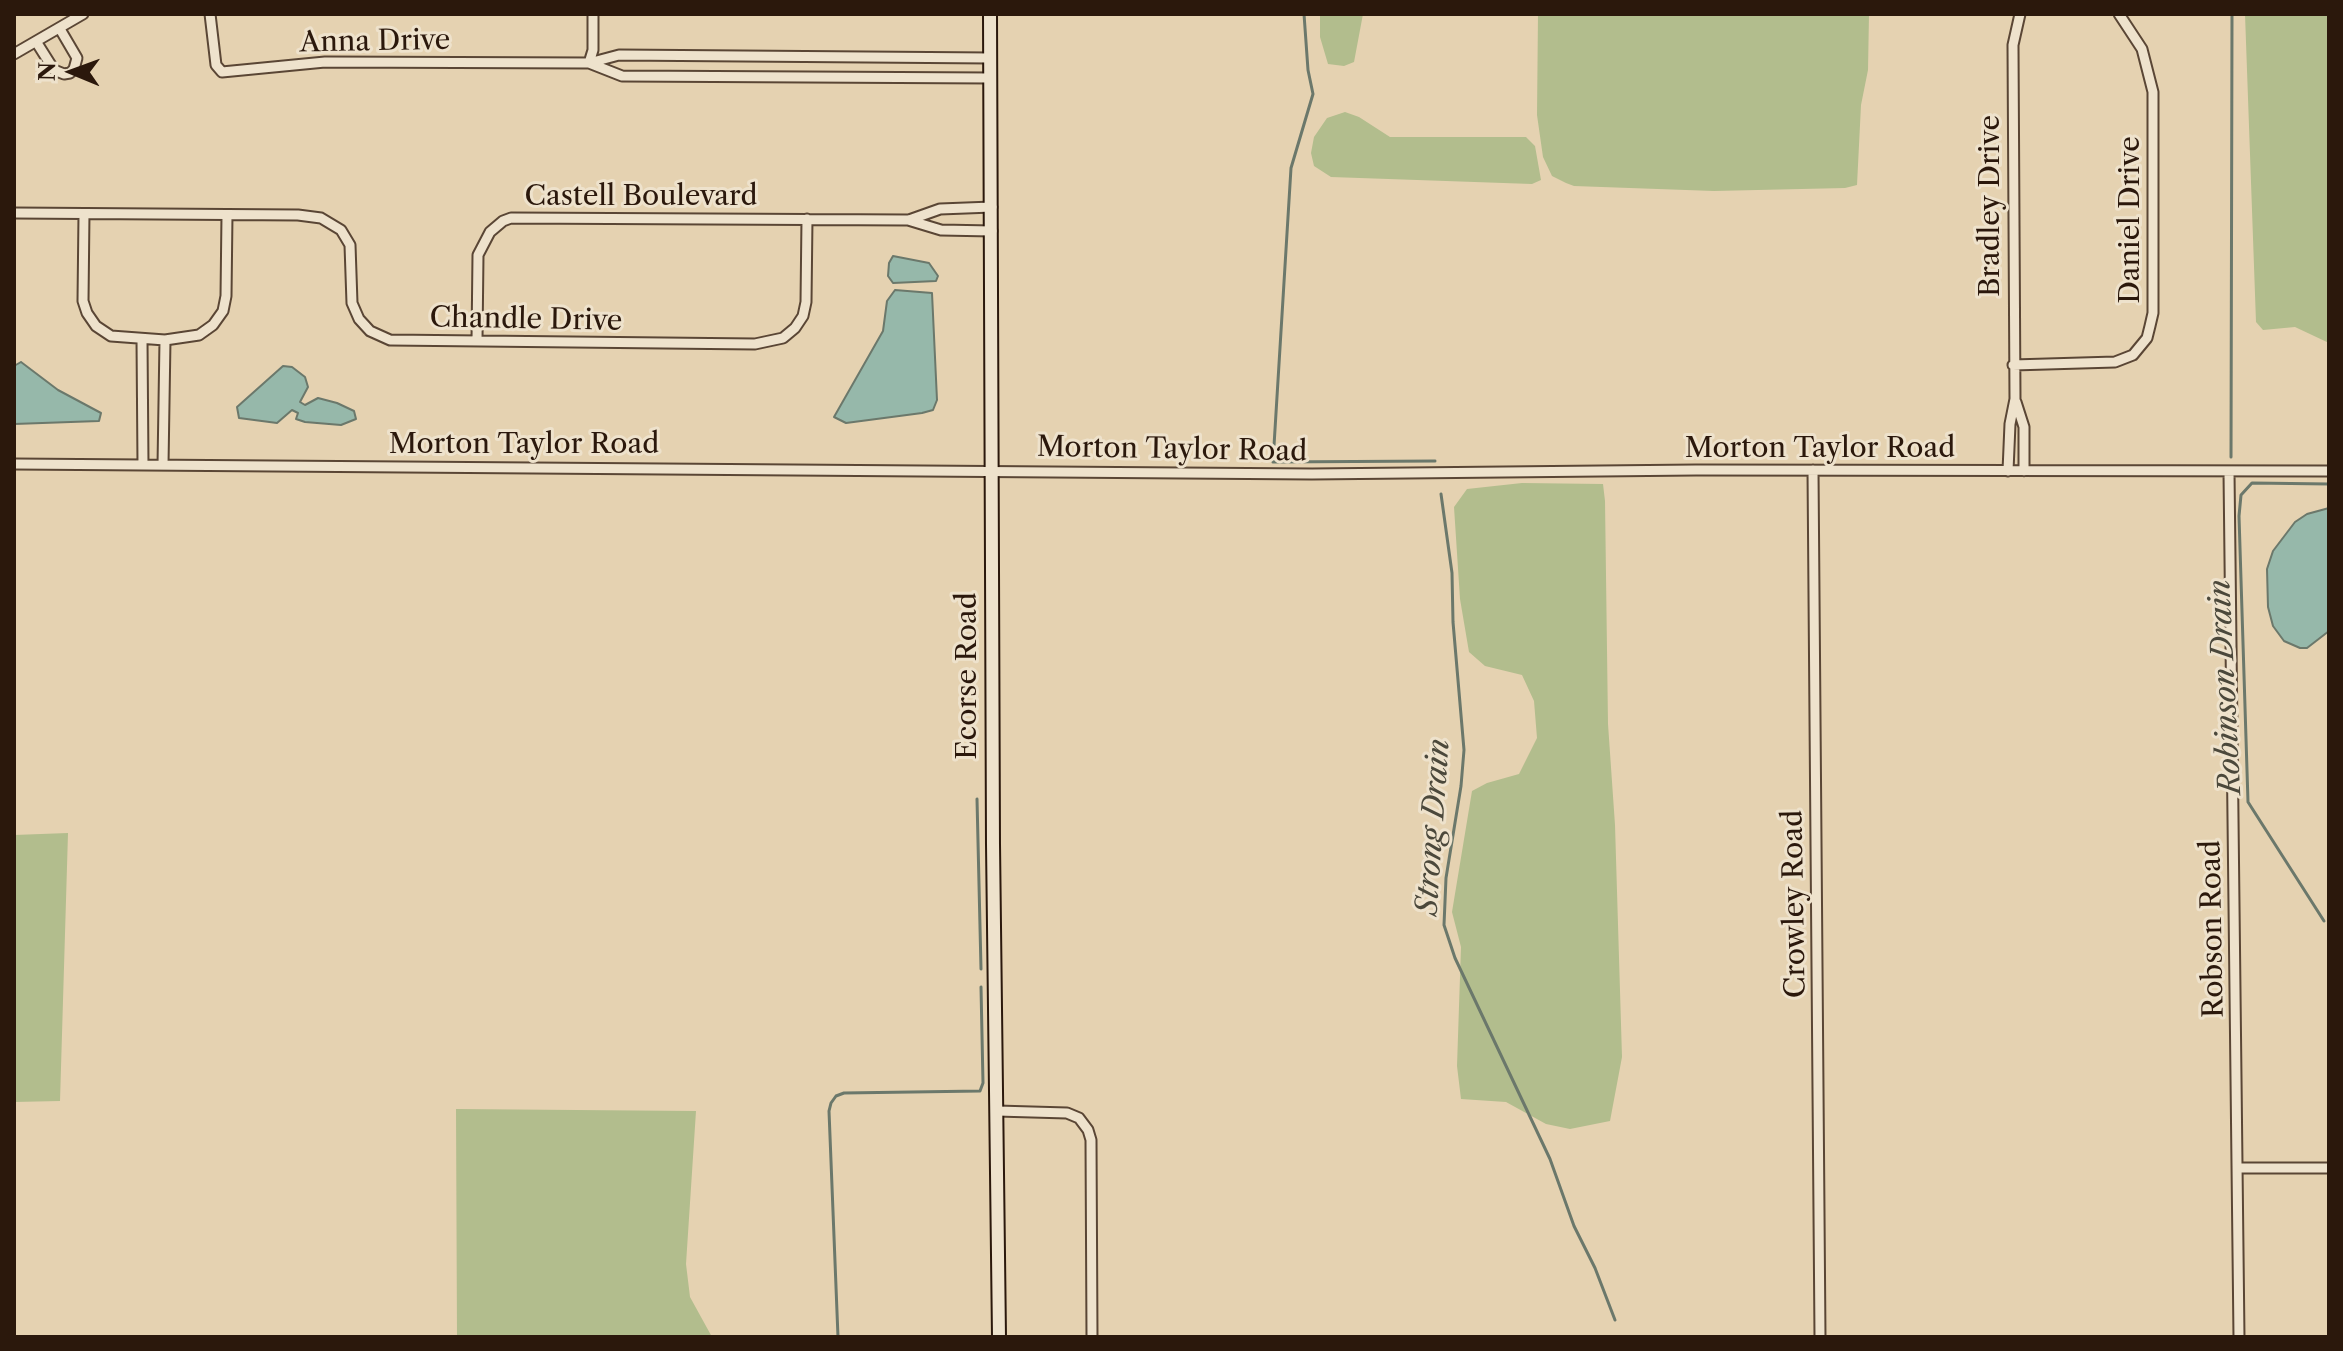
<!DOCTYPE html>
<style>
body{margin:0}
#map{position:relative;width:2343px;height:1351px;overflow:hidden;background:#e5d2b1;font-family:"Libre Caslon Text",serif}
canvas{display:block}
.frame{position:absolute;inset:0;border:16px solid #2b180c;pointer-events:none}
.north{position:absolute;left:32px;top:32px;width:80px;height:80px;-webkit-text-stroke:6px #eee2cc;paint-order:stroke;rotate:271deg;font-size:22px;font-weight:700;line-height:32px;text-align:center;color:#2b180c}
.north::after{content:'';display:block;margin:auto;width:28px;height:36px;background:#2b180c;clip-path:polygon(50% 0,100% 100%,50% 72%,0 100%)}
</style>
<div id="map">
<canvas width="2343" height="1351"></canvas>
<div class="frame"></div>
<div class="north">N</div>
</div>
<script>
const ctx = document.querySelector('canvas').getContext('2d');
ctx.lineJoin = 'round';
function fillPath(path, color) {
  ctx.fillStyle = color;
  ctx.fill(path, 'evenodd');
}
function poly(rows) {
  const path = new Path2D();
  for (const r of rows) {
    path.moveTo(r[0], r[1]);
    for (let i = 2; i < r.length; i += 2) path.lineTo(r[i], r[i + 1]);
  }
  return path;
}
function trace(path, color, width, dash) {
  ctx.strokeStyle = color;
  ctx.lineWidth = width;
  ctx.lineCap = dash ? 'butt' : 'round';
  ctx.setLineDash(dash || []);
  ctx.stroke(path);
}
function label(font, color, halo, rows, align = 'center') {
  ctx.font = font + ' "Libre Caslon Text",serif';
  ctx.lineWidth = 6;
  ctx.setLineDash([]);
  ctx.textBaseline = 'middle';
  ctx.strokeStyle = halo;
  ctx.fillStyle = color;
  for (const [text, x, y, turn = 0] of rows) {
    ctx.save();
    ctx.translate(x, y);
    ctx.rotate((+turn || 0) * Math.PI / 180);
    ctx.textAlign = isNaN(turn) ? turn : align;
    if (halo) ctx.strokeText(text, 0, 0);
    ctx.fillText(text, 0, 0);
    ctx.restore();
  }
}
const green = poly([
 [1320,14,1363,14,1354,62,1344,66,1328,64,1320,37],
 [1538,14,1869,14,1868,70,1861,105,1857,185,1845,188,1714,191,1574,186,1566,183,1552,176,1543,157,1537,115],
 [2245,14,2329,14,2329,343,2295,327,2263,330,2256,322],
 [1345,112,1359,117,1390,137,1526,137,1535,146,1541,180,1532,184,1331,177,1314,166,1311,153,1314,137,1327,118],
 [1522,483,1603,484,1605,501,1608,724,1615,825,1622,1057,1610,1121,1570,1129,1546,1124,1506,1102,1461,1099,1457,1066,1461,947,1452,912,1472,791,1487,783,1519,774,1537,738,1534,701,1522,675,1485,666,1469,652,1460,599,1454,507,1467,489],
 [68,833,60,1101,14,1102,14,835],
 [456,1109,696,1111,686,1264,690,1297,712,1337,457,1337]
]);
const water = poly([
 [893,256,929,263,938,276,936,281,893,283,888,276,889,263,893,256],
 [895,290,932,293,937,400,933,410,922,413,846,423,834,417,883,331,887,301,895,290],
 [21,362,58,390,101,413,99,421,14,424,14,366,21,362],
 [283,366,292,367,305,377,308,387,300,402,305,405,318,398,337,403,354,411,356,419,341,425,305,422,296,419,298,413,292,410,277,423,239,418,237,407,283,366],
 [2329,508,2329,631,2307,648,2300,648,2284,641,2273,626,2268,607,2267,569,2273,551,2295,522,2307,514,2329,508]
]);
const stream = poly([
 [1304,14,1308,70,1313,94,1291,168,1273,462,1435,461],
 [2231,457,2232,14],
 [1441,494,1452,573,1453,622,1464,750,1461,786,1446,878,1444,925,1455,958,1550,1159,1574,1226,1595,1268,1615,1320],
 [977,799,981,969],
 [2324,921,2248,802,2239,516,2241,495,2252,483,2329,484],
 [838,1337,829,1111,831,1103,836,1096,844,1093,980,1091,983,1083,981,987]
]);
const minor = poly([
 [210,14,216,65,222,72,325,62,589,63,619,55,990,58],
 [37,43,54,70,64,74,70,73,74,69,77,58,60,29],
 [14,54,83,14],
 [589,63,622,76,991,78],
 [589,63,593,50,593,14],
 [14,213,298,215,321,218,341,230,350,245,352,303,359,319,370,331,390,340,755,344,783,338,795,328,803,316,806,302,807,219],
 [84,214,83,301,87,313,96,326,111,336,165,340,199,335,213,325,223,311,226,296,227,215],
 [909,220,940,209,992,207],
 [142,340,143,465],
 [477,340,478,255,490,232,503,221,511,218,908,220,941,230,992,231],
 [2013,365,2115,362,2133,355,2147,338,2150,326,2153,313,2153,92,2142,49,2119,14],
 [2016,402,2024,427,2024,471],
 [14,464,1312,474,1696,470,2329,471],
 [163,465,165,340],
 [1813,470,1820,1337],
 [2008,471,2010,424,2015,399,2013,45,2020,14],
 [2229,472,2239,1337],
 [997,1111,1067,1113,1079,1118,1088,1130,1091,1140,1092,1337],
 [2238,1168,2329,1168]
]);
const secondary = poly([
 [990,14,993,844,999,1337]
]);
const streetNames = [
 ["Anna Drive",375,42,-1],
 ["Castell Boulevard",641,197],
 ["Bradley Drive",1991,206,-90],
 ["Daniel Drive",2131,220,-90],
 ["Chandle Drive",526,320,1],
 ["Morton Taylor Road",524,445],
 ["Morton Taylor Road",1820,449],
 ["Morton Taylor Road",1172,450,1],
 ["Ecorse Road",968,676,-90],
 ["Crowley Road",1795,904,-91],
 ["Robson Road",2213,929,-91]
];
const waterNames = [
 ["Robinson Drain",2226,687,-93],
 ["Strong Drain",1434,827,-86]
];
fillPath(green, '#b2bd8d');
fillPath(water, '#96b8aa');
trace(water, '#6b786b', 2);
trace(stream, '#6b786b', 3);
trace(minor, '#5a4635', 13);
trace(secondary, '#2b180c', 16);
trace(minor, '#eee2cc', 9);
trace(secondary, '#eee2cc', 12);
label('28px', '#2b180c', '#eee2cc', streetNames);
label('italic 30px', '#4b483b', '#eee2cc', waterNames);
</script>
